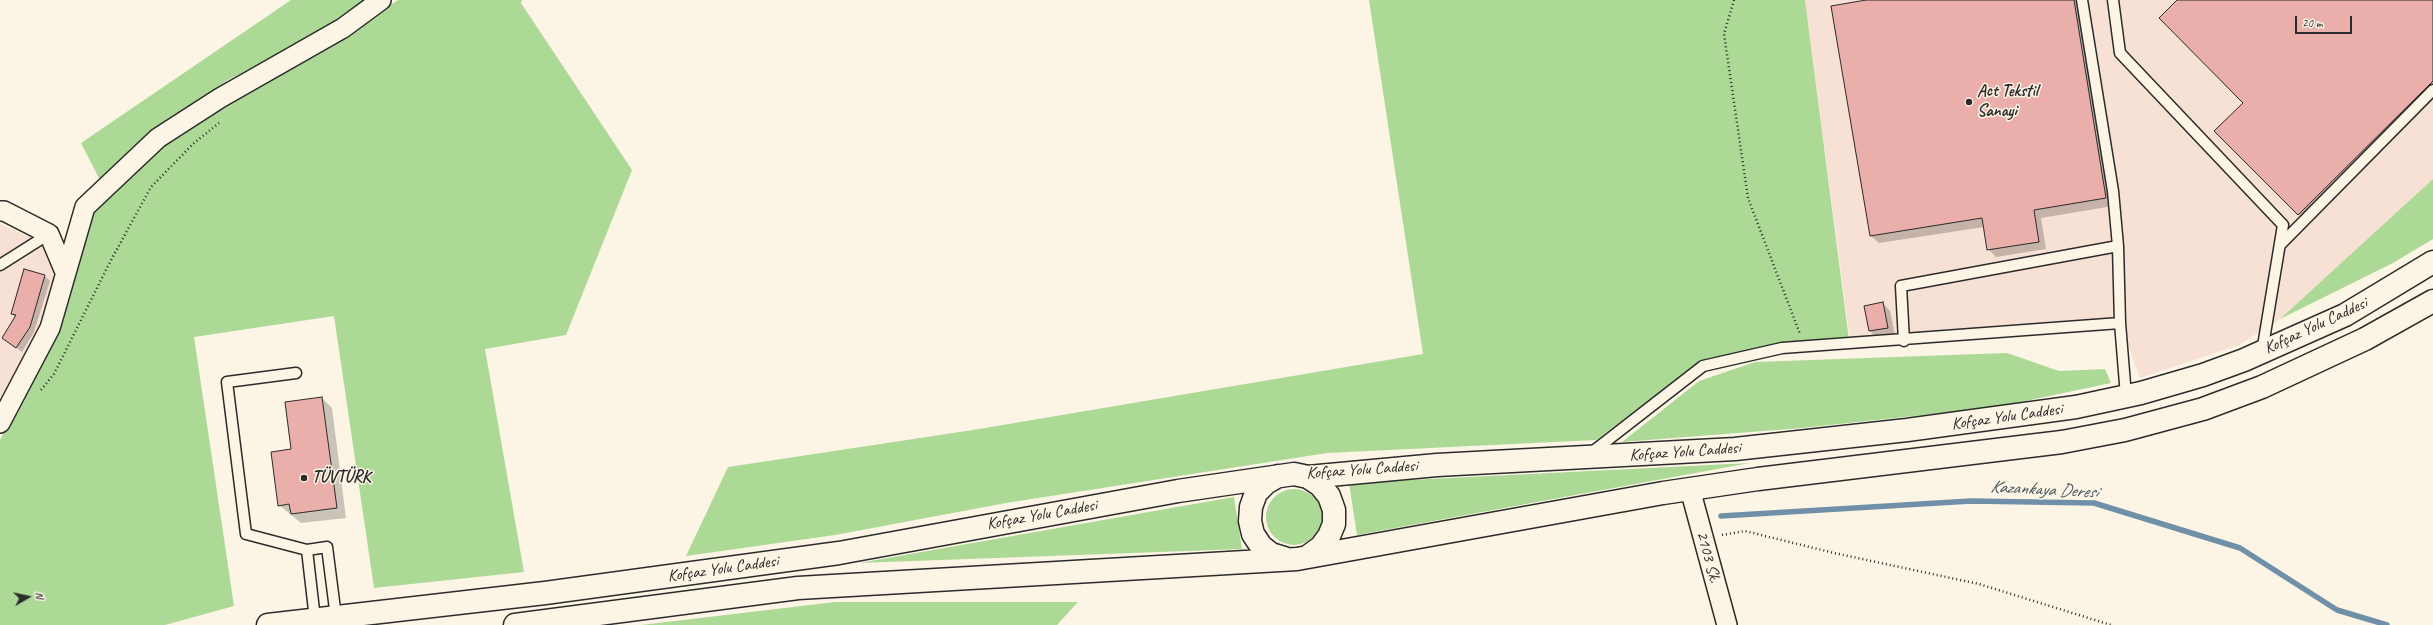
<!DOCTYPE html>
<meta charset="utf-8">
<style>
body{margin:0}
#map{position:relative;width:2433px;height:625px;overflow:hidden;background:#fcf5e5;font-family:Caveat,sans-serif}
canvas{display:block}
.north{position:absolute;left:8px;top:577px;width:40px;height:40px;-webkit-text-stroke:3px #fcf5e5;paint-order:stroke;rotate:81deg;font-size:11px;font-weight:700;line-height:16px;text-align:center;color:#2b2b2b}
.north::after{content:'';display:block;margin:auto;width:14px;height:18px;background:#2b2b2b;clip-path:polygon(50% 0,100% 100%,50% 72%,0 100%)}
.scale{position:absolute;left:2295px;top:16px;width:57px;height:18px;box-sizing:border-box;border:2px solid #2b2b2b;border-top:0;padding-left:5px;font-size:12px;line-height:14px;white-space:nowrap;color:#2b2b2b;-webkit-text-stroke:3px #fcf5e5;paint-order:stroke}
</style>
<div id="map">
<canvas width="2433" height="625"></canvas>
<div class="north">N</div>
<div class="scale">20 m</div>
</div>
<script>
const ctx = document.querySelector('canvas').getContext('2d');
ctx.lineJoin = 'round';
function fillPath(path, color) {
  ctx.fillStyle = color;
  ctx.fill(path, 'evenodd');
}
function poly(rows) {
  const path = new Path2D();
  for (const r of rows) {
    if (r.length === 3) {
      path.moveTo(r[0] + r[2], r[1]);
      path.arc(r[0], r[1], r[2], 0, 2 * Math.PI);
      continue;
    }
    path.moveTo(r[0], r[1]);
    for (let i = 2; i < r.length; i += 2) path.lineTo(r[i], r[i + 1]);
  }
  return path;
}
function trace(path, color, width, dash) {
  ctx.strokeStyle = color;
  ctx.lineWidth = width;
  ctx.lineCap = dash ? 'butt' : 'round';
  ctx.setLineDash(dash || []);
  ctx.stroke(path);
}
function label(font, color, halo, rows, align = 'center') {
  ctx.font = font + ' Caveat,sans-serif';
  ctx.lineWidth = 3;
  ctx.setLineDash([]);
  ctx.textBaseline = 'middle';
  ctx.strokeStyle = halo;
  ctx.fillStyle = color;
  for (const [text, x, y, turn = 0] of rows) {
    ctx.save();
    ctx.translate(x, y);
    ctx.rotate((+turn || 0) * Math.PI / 180);
    ctx.textAlign = isNaN(turn) ? turn : align;
    if (halo) ctx.strokeText(text, 0, 0);
    ctx.fillText(text, 0, 0);
    ctx.restore();
  }
}
const built = poly([
 [1805,0,2433,0,2433,179,2280,319,2239,345,2140,378,2120,323,1850,340],
 [0,224,43,243,55,279,43,324,0,400]
]);
const green = poly([
 [291,0,371,0,338,24,228,80,156,130,102,184,81,143],
 [398,0,522,0,521,3,632,170,566,335,485,349,524,572,374,588,334,316,194,337,234,606,165,625,0,625,0,440,55,334,91,211,161,143,348,33],
 [1369,0,1805,0,1849,340,1782,344,1701,361,1596,440,1327,453,1006,503,835,535,686,556,728,467,973,430,1423,354],
 [2433,179,2433,239,2393,263,2280,319],
 [2007,353,2059,371,2105,369,2111,383,1997,407,1802,428,1622,442,1699,381,1755,362],
 [1750,463,1357,535,1349,483],
 [1294,517,28],
 [1234,497,1242,549,859,563],
 [835,602,1078,602,1057,625,641,625]
]);
const shadow = poly([
 [1872,0,2080,0,2113,206,2041,218,2046,249,1996,257,1988,249,1984,227,1879,243,1871,236],
 [2179,0,2433,0,2433,96,2306,222,2216,131,2244,103],
 [45,276,50,281,34,332,22,352,3,338,16,318,12,313],
 [1883,303,1890,311,1895,335,1877,339,1870,331,1865,307],
 [322,398,332,408,346,518,301,523,279,505,292,450]
]);
const stream = poly([
 [1721,516,1971,501,2094,503,2240,548,2337,610,2387,625]
]);
const building = poly([
 [1866,0,2074,0,2106,198,2034,210,2039,242,1987,250,1982,218,1870,236,1831,6,1866,0],
 [2177,0,2433,0,2433,81,2298,215,2214,131,2243,103,2159,18,2177,0],
 [24,269,45,275,30,327,16,348,2,338,16,315,11,314,24,269],
 [1883,302,1888,328,1869,331,1864,306,1883,302],
 [322,397,337,508,291,514,289,504,278,506,271,452,291,449,285,402,322,397]
]);
const path = poly([
 [1734,0,1724,34,1748,198,1800,334],
 [41,390,54,374,110,262,151,187,193,144,219,123],
 [1722,535,1745,531,1834,553,1979,584,2111,625]
]);
const service = poly([
 [2082,0,2113,191,2118,246,2120,323,2126,396],
 [2113,0,2120,53,2283,225,2262,352],
 [2280,245,2433,90],
 [0,265,49,234],
 [1904,341,1901,286,2118,246],
 [296,373,227,382,246,534,307,550],
 [1591,453,1703,366,1782,348,2120,323],
 [315,619,307,550,327,547,336,617]
]);
const minor = poly([
 [0,211,4,211,49,234,65,272],
 [0,423,50,328,85,207,158,138,220,98,343,28,381,0],
 [1690,489,1727,625]
]);
const secondary = poly([
 [1278,476,1266,483,1256,493,1251,507,1250,521,1253,534,1261,546,1271,554,1284,558],
 [1308,477,1320,485,1329,496,1334,510,1334,524,1329,536,1321,547,1310,555],
 [268,625,545,593,839,553,1178,491,1294,474,1308,477,1437,465,1735,449,1907,430,2076,407,2141,393,2203,375,2244,360,2345,315,2433,262],
 [515,625,798,588,1297,559,1663,493,1758,479,2062,442,2125,430,2203,409,2262,387,2365,339,2433,301]
]);
const markers = [
 [1969,102,4,"#2b2b2b"],
 [304,478,4,"#2b2b2b"]
];
const poiNames = [
 ["Act Tekstil",1977,92],
 ["Sanayi",1977,112],
 ["TÜVTÜRK",312,478]
];
const streetNames = [
 ["Kofçaz Yolu Caddesi",2316,326,-25],
 ["Kofçaz Yolu Caddesi",2007,417,-8],
 ["Kofçaz Yolu Caddesi",1685,452,-4],
 ["Kofçaz Yolu Caddesi",1362,470,-4],
 ["Kofçaz Yolu Caddesi",1042,515,-10],
 ["2103 Sk.",1708,557,75],
 ["Kofçaz Yolu Caddesi",723,569,-8]
];
const waterNames = [
 ["Kazankaya Deresi",2044,490,3]
];
fillPath(built, '#f7e0d4');
fillPath(green, '#add997');
fillPath(shadow, '#0003');
trace(stream, '#6f90a8', 5.5);
fillPath(building, '#eaaeab');
trace(building, '#2b2b2b', 1);
trace(service, '#2b2b2b', 13);
trace(minor, '#2b2b2b', 22);
trace(secondary, '#2b2b2b', 25);
trace(path, '#2b2b2b', 2.5, [1, 3]);
trace(service, '#fcf5e5', 10);
trace(minor, '#fcf5e5', 19);
trace(secondary, '#fcf5e5', 22);
for (const [x, y, r, color] of markers) {
  const dot = new Path2D();
  dot.arc(x, y, r, 0, 2 * Math.PI);
  ctx.fillStyle = color;
  ctx.fill(dot);
  trace(dot, '#fcf5e5', 1.5);
}
label('bold 17px', '#2b2b2b', '#fcf5e5', poiNames, 'left');
label('17px', '#2b2b2b', '#fcf5e5', streetNames);
label('italic 18px', '#47555f', '#fcf5e5', waterNames);
</script>
